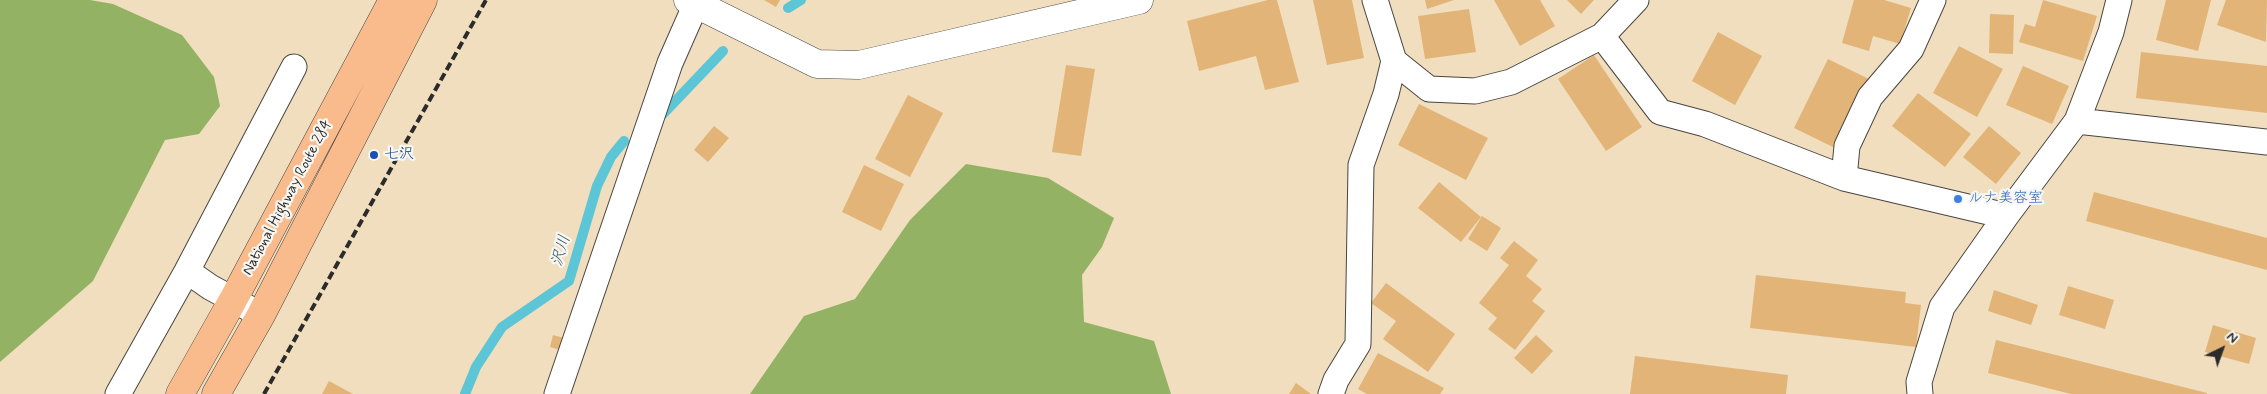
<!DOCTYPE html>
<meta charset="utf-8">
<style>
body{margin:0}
#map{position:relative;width:2267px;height:394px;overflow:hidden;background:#f0debe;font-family:Mynerve,sans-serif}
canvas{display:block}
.north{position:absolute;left:2197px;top:324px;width:50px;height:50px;-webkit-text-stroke:4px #f6f6f2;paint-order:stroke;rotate:42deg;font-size:14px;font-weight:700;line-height:20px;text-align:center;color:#2b2b2b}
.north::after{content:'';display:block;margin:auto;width:18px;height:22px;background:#2b2b2b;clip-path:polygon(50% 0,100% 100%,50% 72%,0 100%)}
</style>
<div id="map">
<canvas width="2267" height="394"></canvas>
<div class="north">N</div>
</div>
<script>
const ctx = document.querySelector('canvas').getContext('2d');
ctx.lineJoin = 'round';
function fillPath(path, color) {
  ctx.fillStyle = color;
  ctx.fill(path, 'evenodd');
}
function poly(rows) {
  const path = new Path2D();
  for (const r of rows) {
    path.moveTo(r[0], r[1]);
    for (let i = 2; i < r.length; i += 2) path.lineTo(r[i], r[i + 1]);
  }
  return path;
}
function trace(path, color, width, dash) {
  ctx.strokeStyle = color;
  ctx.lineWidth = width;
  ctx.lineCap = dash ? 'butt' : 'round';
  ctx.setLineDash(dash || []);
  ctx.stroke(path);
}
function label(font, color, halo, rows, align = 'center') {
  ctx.font = font + ' Mynerve,"Klee One",sans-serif';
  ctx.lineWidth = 4.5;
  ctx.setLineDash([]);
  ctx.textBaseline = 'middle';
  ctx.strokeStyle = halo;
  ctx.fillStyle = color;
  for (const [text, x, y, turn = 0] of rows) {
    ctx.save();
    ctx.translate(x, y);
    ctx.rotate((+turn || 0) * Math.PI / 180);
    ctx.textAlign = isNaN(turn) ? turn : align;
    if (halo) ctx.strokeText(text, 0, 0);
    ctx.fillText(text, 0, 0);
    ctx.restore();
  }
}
const forest = poly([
 [0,0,90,0,113,4,182,35,214,77,220,106,199,134,165,140,93,281,0,362],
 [966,164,1048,178,1114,218,1102,247,1082,275,1084,322,1154,341,1171,394,750,394,804,316,855,299,910,220]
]);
const stream = poly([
 [788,8,801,0],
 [663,114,723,51],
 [465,394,476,367,502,327,569,281,597,186,611,157,624,141]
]);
const building = poly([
 [764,0,780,0,776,7],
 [1268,0,1277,0,1299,82,1265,90,1256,56,1199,71,1187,21],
 [1313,0,1352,0,1364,58,1327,65],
 [1425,0,1454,0,1427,9],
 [1494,0,1540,0,1555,26,1520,46],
 [1567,0,1594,0,1581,14],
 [1854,0,1884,0,1911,8,1900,44,1873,36,1869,51,1842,43],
 [2043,0,2097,16,2083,61,2019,42,2025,24,2035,27],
 [2166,0,2211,0,2198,51,2156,40],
 [2226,0,2267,0,2266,42,2217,25],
 [1469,9,1476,52,1425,59,1418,16],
 [1990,14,2014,15,2013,54,1989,53],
 [1718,32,1762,56,1735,105,1692,81],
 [1959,46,2003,69,1977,117,1933,93],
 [2141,52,2267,66,2267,113,2136,98],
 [1594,55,1642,127,1606,151,1558,79],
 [1828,59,1869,79,1835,148,1794,128],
 [1066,65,1095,69,1081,156,1052,152],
 [2023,66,2069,86,2052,124,2006,105],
 [1918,93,1971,134,1945,167,1892,126],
 [908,95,943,113,910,177,875,159],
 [1419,104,1488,138,1466,180,1398,145],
 [714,126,729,138,708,162,694,150],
 [1989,126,2021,153,1996,184,1963,157],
 [864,165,904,184,881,231,842,212],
 [1439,182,1481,217,1461,242,1418,208],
 [2094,192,2267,238,2267,270,2086,221],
 [1482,216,1501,228,1487,251,1468,239],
 [1514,241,1538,260,1526,276,1542,289,1532,301,1545,311,1515,350,1488,329,1497,318,1479,303,1509,265,1500,258],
 [1756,275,1906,292,1905,303,1921,305,1916,347,1750,328],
 [1386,283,1455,334,1428,372,1383,339,1396,321,1371,303],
 [2068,286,2114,300,2105,329,2059,315],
 [1994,290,2038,305,2031,325,1988,311],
 [2213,325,2256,338,2249,364,2205,352],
 [553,335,571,340,567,352,550,347],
 [1536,335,1553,351,1532,374,1514,358],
 [1996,340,2207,393,2207,394,2071,394,1988,373],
 [1378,353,1444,388,1440,394,1367,394,1358,389],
 [1635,356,1788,375,1786,394,1630,394],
 [329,381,353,394,322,394],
 [1296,383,1311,394,1289,394]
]);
const minor = poly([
 [1375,0,1394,61,1429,89,1475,91,1511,82,1602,36,1636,0],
 [1602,36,1660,112,1705,124,1844,178,2006,216],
 [2077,121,2267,142],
 [1844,178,1847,146,1870,97,1911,49,1933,0],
 [261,315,210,287,187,271,294,67],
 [118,394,187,271],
 [557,394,670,63,696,4],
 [1331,394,1336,380,1358,344,1361,165,1386,94,1394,61],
 [1920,394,1919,382,1942,307,2006,216,2077,121,2111,32,2119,0]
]);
const tertiary = poly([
 [688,0,817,64,859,65,1139,0]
]);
const trunk = poly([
 [180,394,233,300,393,0],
 [216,394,261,315,423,0]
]);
const rail = poly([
 [264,394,486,0]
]);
const markers = [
 [374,155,5,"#1a4fb4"],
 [1958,199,5,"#3f7fe0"]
];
const transitNames = [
 ["七沢",384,155]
];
const streetNames = [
 ["National Highway Route 284",288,198,-62]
];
const shopNames = [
 ["ルナ美容室",1968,199]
];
const waterNames = [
 ["沢川",562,251,-74]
];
fillPath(forest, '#94b264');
trace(stream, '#5cc6d7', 10);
fillPath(building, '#e2b477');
trace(minor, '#494641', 27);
trace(tertiary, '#494641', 29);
trace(trunk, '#494641', 29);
trace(minor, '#fff', 25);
trace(tertiary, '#fff', 28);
trace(trunk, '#fabb8c', 28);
trace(rail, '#2b2b2b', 4, [8, 4]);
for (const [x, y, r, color] of markers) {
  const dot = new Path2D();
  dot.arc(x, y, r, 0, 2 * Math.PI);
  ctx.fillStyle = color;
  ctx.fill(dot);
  trace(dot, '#f6f6f2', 2);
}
label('15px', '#164399', '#f6f6f2', transitNames, 'left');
label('15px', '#2b2b2b', '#f6f6f2', streetNames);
label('15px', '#366cbe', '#f6f6f2', shopNames, 'left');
label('italic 16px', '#3a5a5f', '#f6f6f2', waterNames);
</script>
